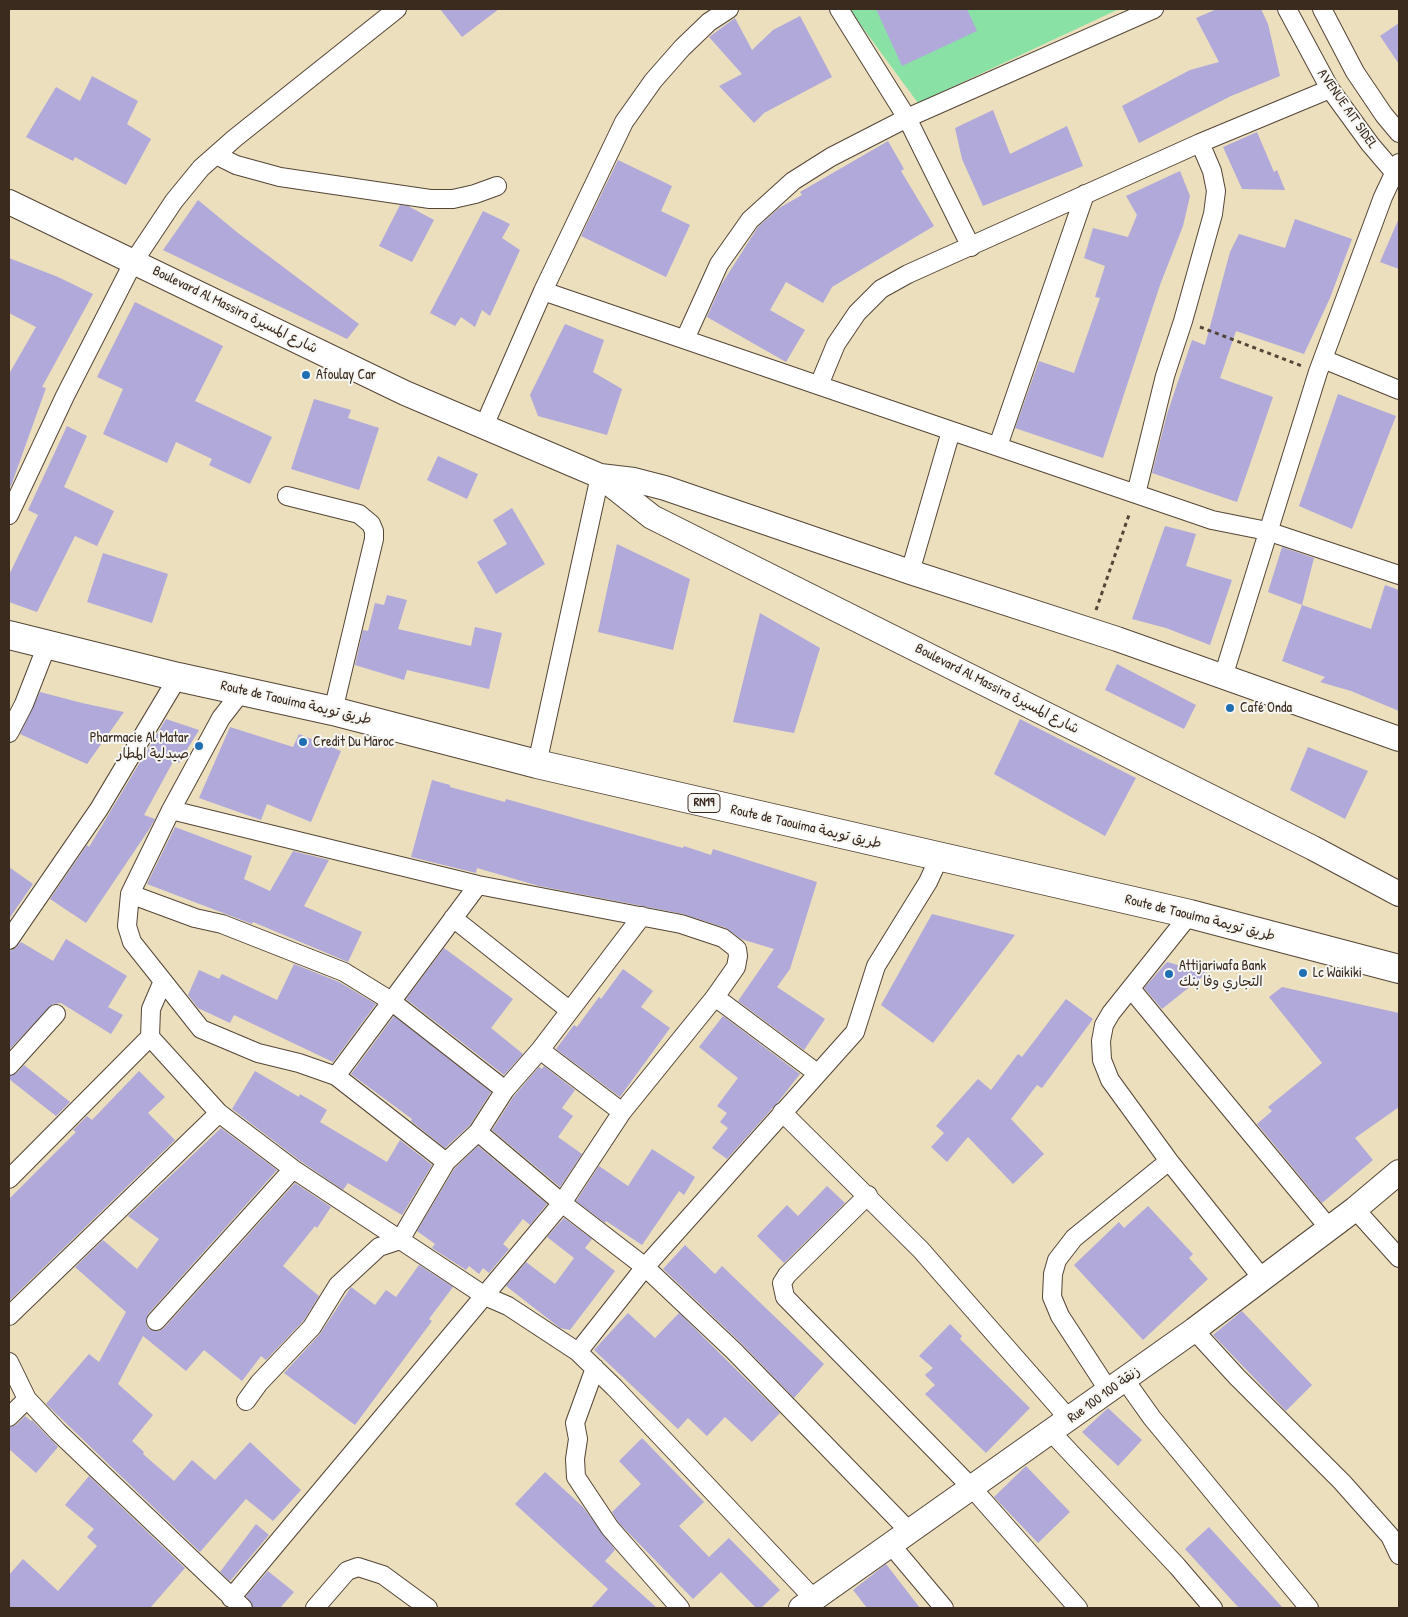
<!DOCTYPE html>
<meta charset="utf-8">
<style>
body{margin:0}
#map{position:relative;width:1408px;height:1617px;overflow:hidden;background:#ebdfbe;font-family:"Patrick Hand",sans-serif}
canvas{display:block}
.frame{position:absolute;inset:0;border:10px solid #3b2a1e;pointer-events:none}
</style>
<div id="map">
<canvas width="1408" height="1617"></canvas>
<div class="frame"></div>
</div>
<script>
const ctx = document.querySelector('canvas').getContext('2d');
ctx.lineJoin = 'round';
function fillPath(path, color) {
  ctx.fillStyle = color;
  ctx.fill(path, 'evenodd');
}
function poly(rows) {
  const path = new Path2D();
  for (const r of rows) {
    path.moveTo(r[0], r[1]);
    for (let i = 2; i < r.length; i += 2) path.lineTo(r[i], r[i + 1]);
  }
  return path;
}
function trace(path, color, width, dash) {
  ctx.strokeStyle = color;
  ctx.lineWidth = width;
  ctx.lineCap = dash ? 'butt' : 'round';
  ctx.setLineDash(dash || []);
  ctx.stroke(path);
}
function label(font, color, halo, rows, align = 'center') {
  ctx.font = font + ' "Patrick Hand","Playpen Sans Arabic",sans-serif';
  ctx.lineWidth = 4;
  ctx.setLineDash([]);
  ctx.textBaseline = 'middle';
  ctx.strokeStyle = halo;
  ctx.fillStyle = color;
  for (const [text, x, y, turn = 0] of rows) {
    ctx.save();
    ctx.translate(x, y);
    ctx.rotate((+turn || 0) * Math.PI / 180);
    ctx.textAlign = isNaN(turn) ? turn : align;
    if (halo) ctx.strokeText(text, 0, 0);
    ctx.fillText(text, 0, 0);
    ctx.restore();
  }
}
const green = poly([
 [849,9,1119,9,918,103]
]);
const building = poly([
 [440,9,499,9,462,37],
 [876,9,967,9,977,31,902,66],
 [1217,9,1261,9,1268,24,1280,76,1231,96,1139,143,1122,106,1190,70,1219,62,1196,18],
 [800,16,832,77,764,113,754,123,719,86,742,74,709,37,735,18,752,50,773,30],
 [1399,23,1399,64,1380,36],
 [92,76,138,101,127,124,151,139,126,185,75,157,73,161,26,137,56,87,80,101],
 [993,110,1010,154,1067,126,1083,166,983,206,962,159,955,128],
 [1257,132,1274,172,1277,170,1285,190,1242,189,1223,147],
 [888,141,904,169,901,171,934,226,832,287,823,303,786,282,770,310,805,330,786,362,707,317,721,285,758,227,779,208,802,195,800,192],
 [618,160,672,186,661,211,690,225,666,277,581,236],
 [1180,171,1190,196,1183,226,1160,285,1103,458,1015,428,1039,361,1074,373,1100,298,1095,297,1105,266,1084,258,1093,228,1128,237,1137,215,1126,196],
 [198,200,238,233,359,324,347,339,163,250],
 [400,205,408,206,434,220,412,262,379,246],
 [483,211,510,224,502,238,520,250,490,316,482,310,475,327,461,317,455,326,430,313],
 [1399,218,1399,269,1380,262],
 [1295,219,1352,239,1330,298,1304,354,1236,331,1220,378,1273,397,1237,502,1152,473,1167,414,1192,340,1205,345,1230,252,1239,234,1285,248],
 [9,258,58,277,93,294,42,387,46,388,11,486,9,486,9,374,36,327,9,313],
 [135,302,223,346,195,401,272,437,250,484,209,465,212,459,176,442,167,463,103,434,123,389,97,377],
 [565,324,604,340,593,372,622,389,607,435,538,416,530,395],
 [1338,394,1396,416,1352,529,1299,506],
 [314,399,351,410,348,418,379,428,359,490,291,469],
 [67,426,87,436,64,487,114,511,97,546,75,536,37,612,9,602,9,575,38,515,28,510],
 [438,456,478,474,467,499,427,480],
 [512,508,545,564,496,594,477,562,507,544,493,520],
 [1165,526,1196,534,1186,566,1232,580,1210,645,1166,628,1132,619],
 [617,544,690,579,673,650,598,632],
 [1282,547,1314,558,1302,605,1268,592],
 [103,553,168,574,152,623,87,602],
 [1385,585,1399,590,1399,711,1351,691,1320,682,1325,677,1282,661,1302,605,1371,629],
 [387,595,407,600,398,629,471,646,475,627,502,633,489,689,407,670,404,680,355,665,363,630,368,631,375,603,384,605],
 [760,613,820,648,794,733,733,722],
 [1117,664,1196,705,1184,729,1105,690],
 [40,692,82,703,124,712,87,764,20,734],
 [166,719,199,730,179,763,174,760,144,815,155,819,150,828,86,923,50,899,87,845,89,847],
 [1020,719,1136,778,1105,836,994,774],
 [230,727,293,747,299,734,341,751,311,822,267,804,261,820,199,798],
 [1308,747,1368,771,1345,819,1290,790],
 [432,780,450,785,450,787,505,802,506,799,683,848,684,846,711,855,713,849,817,882,790,969,777,987,825,1019,804,1050,738,1001,774,949,741,939,726,928,683,914,539,886,477,868,476,873,411,857],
 [175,827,252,856,244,879,270,891,293,851,329,860,304,906,362,932,348,962,253,922,252,924,147,884],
 [9,867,33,884,9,919],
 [932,914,1015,935,933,1043,881,1005],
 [66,939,127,976,108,1007,123,1015,111,1034,61,1003,53,1004,9,1050,9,951,14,949,21,942,53,961],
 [444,948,513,999,491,1028,523,1054,504,1075,406,999],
 [1167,962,1207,973,1162,1009,1144,988],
 [294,964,339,982,376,1004,333,1062,234,1015,230,1023,198,1008,188,995,199,970,219,979,222,974,277,1000],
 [623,969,653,991,641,1007,670,1028,620,1097,556,1049,574,1025,577,1027,599,997,601,999],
 [1282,987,1399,1013,1399,1107,1355,1138,1373,1160,1322,1203,1257,1124,1272,1111,1268,1107,1322,1063,1269,997],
 [1066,999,1093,1019,1042,1088,1037,1085,1011,1119,1044,1154,1013,1184,968,1137,947,1162,931,1147,944,1133,936,1126,978,1079,991,1090,1018,1054,1022,1057],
 [394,1016,491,1092,470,1125,445,1148,411,1121,412,1119,351,1074],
 [723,1016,800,1074,778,1102,727,1159,712,1148,728,1128,720,1122,727,1113,717,1106,738,1078,699,1047],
 [24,1065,70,1102,56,1116,9,1079,9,1076,17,1073],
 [544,1066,575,1090,562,1108,573,1116,558,1137,582,1154,560,1187,492,1130,514,1096,539,1067,542,1069],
 [139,1071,165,1097,148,1113,175,1140,9,1301,9,1199,76,1132,73,1130,87,1116,92,1120],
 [255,1071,299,1097,300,1094,327,1110,320,1122,387,1162,400,1140,432,1165,402,1215,348,1183,343,1190,299,1160,232,1109],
 [221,1128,277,1170,148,1314,146,1324,149,1329,159,1331,164,1328,295,1183,331,1207,317,1228,315,1226,283,1266,319,1296,304,1320,266,1360,261,1356,242,1381,204,1350,186,1371,143,1336,118,1384,153,1415,132,1441,144,1452,143,1454,174,1481,192,1460,215,1480,250,1442,301,1490,273,1521,246,1499,200,1552,46,1404,89,1354,99,1362,126,1312,75,1267,103,1240,137,1269,159,1239,128,1216],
 [478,1146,547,1204,530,1225,523,1219,503,1244,509,1249,489,1273,483,1268,479,1274,469,1266,466,1270,432,1248,435,1244,417,1231,454,1169],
 [652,1149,695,1177,684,1195,679,1191,642,1245,606,1221,605,1223,576,1201,599,1166,628,1186],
 [827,1186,845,1203,784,1263,757,1236,787,1205,798,1216],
 [1148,1206,1193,1254,1189,1258,1208,1279,1143,1340,1074,1265,1119,1222,1124,1228],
 [564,1218,592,1239,585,1248,615,1271,570,1330,560,1328,506,1286,526,1262,555,1284,574,1258,547,1237],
 [685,1245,715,1274,722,1266,824,1364,794,1398,741,1343,663,1269],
 [419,1265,453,1287,429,1319,432,1321,355,1425,284,1373,320,1334,351,1287,375,1305,386,1290,396,1297],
 [1242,1311,1312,1385,1286,1411,1213,1335],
 [628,1313,655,1338,679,1313,780,1413,752,1442,725,1417,707,1436,688,1418,678,1429,594,1350],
 [950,1324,962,1336,960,1339,1030,1408,986,1453,925,1394,935,1385,925,1375,933,1368,919,1356],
 [1108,1408,1142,1440,1118,1466,1082,1432],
 [25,1416,31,1421,32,1420,58,1447,36,1473,9,1449,9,1427,16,1425],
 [642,1438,704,1502,679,1526,709,1557,729,1538,780,1590,761,1608,756,1608,721,1572,693,1599,618,1522,612,1512,641,1484,619,1461],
 [1026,1466,1070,1512,1038,1543,994,1497],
 [545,1472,583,1507,615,1550,605,1561,657,1608,591,1608,608,1589,515,1504],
 [89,1476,185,1568,150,1608,9,1608,9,1575,23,1559,58,1591,97,1546,87,1537,94,1529,65,1505],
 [256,1524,269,1535,230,1581,220,1572],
 [1209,1527,1283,1608,1239,1608,1185,1549],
 [886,1564,920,1608,867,1608,853,1590],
 [268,1571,294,1592,280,1608,253,1608,246,1596]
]);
const path = poly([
 [1200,327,1302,366],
 [1096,610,1130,512]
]);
const street = poly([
 [839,9,907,118,971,247],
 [1287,9,1330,89,1370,144,1399,178],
 [1322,9,1355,72,1384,115,1399,133],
 [216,155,236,165,280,177,430,199,453,199,475,194,497,186],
 [543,291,1212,520,1267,531,1399,575],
 [685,339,719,264,750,220,793,181,831,157,907,118,1154,9],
 [1323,359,1399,390],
 [819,385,836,344,857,313,881,289,908,274,1200,143,1330,89],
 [484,426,543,291,624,122,653,81,682,48,709,22,729,9],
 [998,446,1085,194],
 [1136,494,1165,376,1183,321,1213,214,1216,191,1212,171,1200,143],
 [287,496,359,514,371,524,374,531,374,539,333,711],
 [9,515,65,396,134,261,174,201,201,168,235,138,397,9],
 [910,572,951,431],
 [1223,677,1318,372,1383,197,1399,163],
 [242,691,221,718,171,810,130,894,127,926,132,942,163,981,151,1009,150,1037,219,1113,293,1169,485,1296,508,1306,578,1352,615,1388,814,1599],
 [9,733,24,704,47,645],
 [537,764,600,476],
 [171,810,478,885,681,924,723,938,737,949,738,956,736,967,715,997,622,1112,562,1203,231,1598],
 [130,894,195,918,222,924,344,972,391,1001,505,1090],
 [1190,914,1111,1013,1104,1025,1101,1041,1102,1060,1110,1080,1169,1161,1262,1278],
 [453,918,569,1010],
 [9,940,99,809,178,677],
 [163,981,201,1029,258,1053,299,1063,336,1076,446,1162],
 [1132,990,1329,1228],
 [715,997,817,1073],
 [540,1050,622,1112],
 [9,1066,56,1014],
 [336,1076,478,885],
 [782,1112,921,1250,1070,1420],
 [478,1132,562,1203,645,1267,734,1351,910,1532],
 [9,1179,150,1037],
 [868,1195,787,1275,782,1283,785,1297,973,1489,1078,1608],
 [1355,1209,1399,1258],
 [9,1316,219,1113],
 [156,1321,293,1169],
 [1194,1330,1237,1377,1342,1482,1390,1536,1399,1555],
 [578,1352,645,1267,855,1032,876,966,928,882,939,858],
 [9,1362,27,1399,58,1432,243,1608],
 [595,1368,575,1423,578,1439,575,1459,576,1477,610,1528,680,1608],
 [1125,1380,1152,1418,1309,1608],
 [1109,1391,1060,1316,1052,1297,1053,1274,1057,1260,1074,1238,1169,1161],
 [246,1401,259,1383,312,1327,338,1285,379,1247,400,1240,446,1162,478,1132,505,1090,540,1050,642,916],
 [9,1417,27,1399],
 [1052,1433,1177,1566,1213,1608],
 [891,1545,944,1608],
 [315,1608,347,1571,358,1567,383,1575,428,1608]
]);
const secondary = poly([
 [9,202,405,393,600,476,652,517,1313,848,1399,894],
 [600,476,634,480,665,488,910,572,1117,639,1399,739],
 [801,1608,1194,1330,1355,1209,1399,1172]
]);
const primary = poly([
 [9,635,178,677,333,711,537,764,1190,914,1399,969]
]);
const markers = [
 [306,375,5,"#1f6fb2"],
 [1230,708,5,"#1f6fb2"],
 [303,742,5,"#1f6fb2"],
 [199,746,5,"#1f6fb2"],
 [1303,973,5,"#1f6fb2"],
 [1169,974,5,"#1f6fb2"]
];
const shields = [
 [704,803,32]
];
const shieldNames = [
 ["RN19",704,803]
];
const streetNames = [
 ["AVENUE AIT SIDEL",1347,109,55],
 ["Boulevard Al Massira شارع المسيرة",235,310,26],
 ["Boulevard Al Massira شارع المسيرة",997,689,27],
 ["Route de Taouima طريق تويمة",296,703,13],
 ["Route de Taouima طريق تويمة",806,827,13],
 ["Route de Taouima طريق تويمة",1200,918,14],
 ["Rue 100 زنقة 100",1104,1395,-36]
];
const poiNames = [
 ["Afoulay Car",316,375],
 ["Café Onda",1240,708],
 ["Pharmacie Al Matar",189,738,"right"],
 ["صيدلية المطار",189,754,"right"],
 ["Credit Du Maroc",313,742],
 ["Attijariwafa Bank",1179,966],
 ["التجاري وفا بنك",1179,982],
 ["Lc Waikiki",1313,973]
];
fillPath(green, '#89e1a5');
fillPath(building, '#b0a9da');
trace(street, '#554536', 20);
trace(secondary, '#554536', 26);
trace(primary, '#554536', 30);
trace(path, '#554536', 3, [4, 4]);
trace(street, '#fff', 18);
trace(secondary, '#fff', 24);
trace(primary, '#fff', 28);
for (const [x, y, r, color] of markers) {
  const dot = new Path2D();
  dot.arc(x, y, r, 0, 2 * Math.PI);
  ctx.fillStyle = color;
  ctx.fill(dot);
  trace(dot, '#f6f6f2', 2);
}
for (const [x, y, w] of shields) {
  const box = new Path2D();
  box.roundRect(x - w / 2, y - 9.5, w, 19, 4);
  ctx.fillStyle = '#f6f6f2';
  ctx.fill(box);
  trace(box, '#3b2a1e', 1);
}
label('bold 12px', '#3b2a1e', null, shieldNames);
label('14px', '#3b2a1e', '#f6f6f2', streetNames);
label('14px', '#3b2a1e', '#f6f6f2', poiNames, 'left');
</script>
